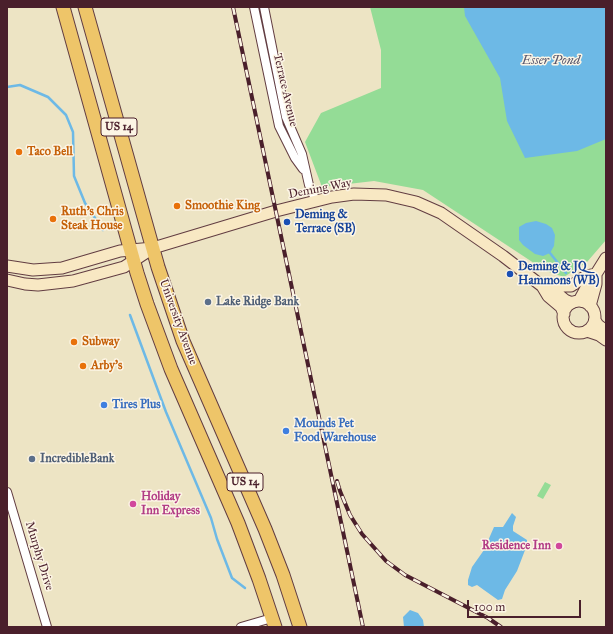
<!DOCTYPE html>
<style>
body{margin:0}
#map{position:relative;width:613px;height:634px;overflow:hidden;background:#ede4c4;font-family:"IM FELL Great Primer",serif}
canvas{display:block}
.frame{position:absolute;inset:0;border:8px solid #4a1f2b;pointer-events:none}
.scale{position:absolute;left:467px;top:600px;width:114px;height:18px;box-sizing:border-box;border:2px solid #4a1f2b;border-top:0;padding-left:5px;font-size:12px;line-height:14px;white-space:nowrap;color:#4a1f2b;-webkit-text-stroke:3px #fcf5e5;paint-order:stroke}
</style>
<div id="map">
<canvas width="613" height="634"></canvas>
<div class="frame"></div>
<div class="scale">100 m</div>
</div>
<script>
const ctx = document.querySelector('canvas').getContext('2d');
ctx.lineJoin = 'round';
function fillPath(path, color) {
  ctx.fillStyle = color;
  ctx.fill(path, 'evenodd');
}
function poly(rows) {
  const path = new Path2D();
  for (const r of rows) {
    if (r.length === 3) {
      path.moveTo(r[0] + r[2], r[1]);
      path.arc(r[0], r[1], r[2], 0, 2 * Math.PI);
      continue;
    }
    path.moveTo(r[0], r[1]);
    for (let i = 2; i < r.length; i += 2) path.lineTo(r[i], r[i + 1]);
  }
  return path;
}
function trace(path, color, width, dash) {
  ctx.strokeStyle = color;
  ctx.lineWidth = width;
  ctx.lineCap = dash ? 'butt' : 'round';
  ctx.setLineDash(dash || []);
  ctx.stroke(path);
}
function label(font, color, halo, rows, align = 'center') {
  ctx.font = font + ' "IM FELL Great Primer",serif';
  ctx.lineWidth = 3;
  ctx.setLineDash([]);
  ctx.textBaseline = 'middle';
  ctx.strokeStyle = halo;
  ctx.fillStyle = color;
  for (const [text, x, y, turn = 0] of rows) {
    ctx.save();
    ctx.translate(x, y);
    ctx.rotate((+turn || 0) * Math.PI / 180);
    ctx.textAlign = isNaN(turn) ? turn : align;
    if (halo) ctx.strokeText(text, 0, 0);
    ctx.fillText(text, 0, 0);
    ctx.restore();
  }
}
const green = poly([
 [370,7,606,7,606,240,587,262,564,277,546,271,423,190,374,181,322,187,305,142,321,113,381,88,381,50],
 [545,482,551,485,543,499,537,496]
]);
const water = poly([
 [464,7,606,7,606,139,577,151,525,158,507,121,500,78,465,16],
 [536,221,546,224,552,228,555,235,554,246,550,253,543,256,535,254,523,245,519,240,519,227,526,223],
 [512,513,516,517,513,526,513,531,527,540,527,545,517,571,505,590,502,599,498,600,477,585,472,587,468,585,468,580,472,567,484,550,494,527,503,527],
 [410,610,418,613,423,620,424,627,404,627,403,617]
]);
const stream = poly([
 [7,87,20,85,48,97,66,115,73,132,74,176,85,203,103,230],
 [550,253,566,273],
 [130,315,166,412,211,518,217,539,232,578,245,588]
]);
const street = poly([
 [254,7,279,126,295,158,303,169],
 [264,7,286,117,302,154,309,185,316,201],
 [7,492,47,627],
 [241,627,272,618]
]);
const secondary = poly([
 [7,266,33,270,62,268,120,251,153,248,276,211,332,197,354,194,386,195,416,202,441,213,503,256,542,286,553,290,565,300,572,303],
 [7,280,25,284,38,285,73,281,124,267,153,248],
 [542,286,548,296,561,307,564,314],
 [546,286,571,286,586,276,596,274],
 [579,301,590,281,596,274,606,258],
 [579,317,16],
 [590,306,596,284,596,274],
 [595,320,598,325,606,331],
 [587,331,599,335,606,340]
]);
const primary = poly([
 [63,7,137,273,147,304,171,369,238,523,259,579,275,627],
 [85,7,158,267,183,341,265,529,283,575,300,627]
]);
const rail = poly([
 [233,7,363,627],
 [337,481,340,491,350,515,362,534,386,561,405,575,488,618,501,627]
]);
const markers = [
 [19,152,4,"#e8710a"],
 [177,206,4,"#e8710a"],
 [53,219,4,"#e8710a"],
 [287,222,4,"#1a4fb4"],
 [510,274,4,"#1a4fb4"],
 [208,302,4,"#5c6f8a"],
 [74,342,4,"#e8710a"],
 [83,366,4,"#e8710a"],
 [104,405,4,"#3f7fe0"],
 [286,431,4,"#3f7fe0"],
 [32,459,4,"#5c6f8a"],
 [133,504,4,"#d1479c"],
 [559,546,4,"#d1479c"]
];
const shields = [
 [119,127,36],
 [245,482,36]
];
const shieldNames = [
 ["US 14",119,127],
 ["US 14",245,482]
];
const streetNames = [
 ["Terrace Avenue",285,90,77],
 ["Deming Way",320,189,-11],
 ["University Avenue",178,322,70],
 ["Murphy Drive",39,556,73]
];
const foodNames = [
 ["Taco Bell",27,152],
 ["Smoothie King",185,206],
 ["Ruth's Chris",61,212],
 ["Steak House",61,226],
 ["Subway",82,342],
 ["Arby's",91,366]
];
const transitNames = [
 ["Deming &",295,215],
 ["Terrace (SB)",295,229],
 ["Deming & JQ",518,267],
 ["Hammons (WB)",518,281]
];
const serviceNames = [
 ["Lake Ridge Bank",216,302],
 ["IncredibleBank",40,459]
];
const shopNames = [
 ["Tires Plus",112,405],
 ["Mounds Pet",294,424],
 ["Food Warehouse",294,438]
];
const hotelNames = [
 ["Holiday",141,497],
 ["Inn Express",141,511],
 ["Residence Inn",551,546,"right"]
];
const waterNames = [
 ["Esser Pond",551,61]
];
fillPath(green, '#94dc96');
fillPath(water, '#6db9e6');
trace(stream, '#6db9e6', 2.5);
trace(street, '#623d42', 10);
trace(secondary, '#623d42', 13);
trace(primary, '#623d42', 15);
trace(street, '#fff', 8);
trace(secondary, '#f8e8c3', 11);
trace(primary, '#eec569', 13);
trace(rail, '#4a1f2b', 4);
trace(rail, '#fcf5e5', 2.5, [8]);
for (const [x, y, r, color] of markers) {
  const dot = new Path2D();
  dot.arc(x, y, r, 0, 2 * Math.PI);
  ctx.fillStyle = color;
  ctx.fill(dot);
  trace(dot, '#fcf5e5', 1.5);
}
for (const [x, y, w] of shields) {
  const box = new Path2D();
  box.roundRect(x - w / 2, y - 9, w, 18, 3);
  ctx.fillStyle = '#fcf5e5';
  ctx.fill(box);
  trace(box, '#4a1f2b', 1);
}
label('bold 11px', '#4a1f2b', null, shieldNames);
label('12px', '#4a1f2b', '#fcf5e5', streetNames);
label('bold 12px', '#c56008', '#fcf5e5', foodNames, 'left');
label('bold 12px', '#164399', '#fcf5e5', transitNames, 'left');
label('bold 12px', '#4e5e75', '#fcf5e5', serviceNames, 'left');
label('bold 12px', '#366cbe', '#fcf5e5', shopNames, 'left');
label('bold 12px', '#b23c85', '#fcf5e5', hotelNames, 'left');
label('italic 13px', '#56556c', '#fcf5e5', waterNames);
</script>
